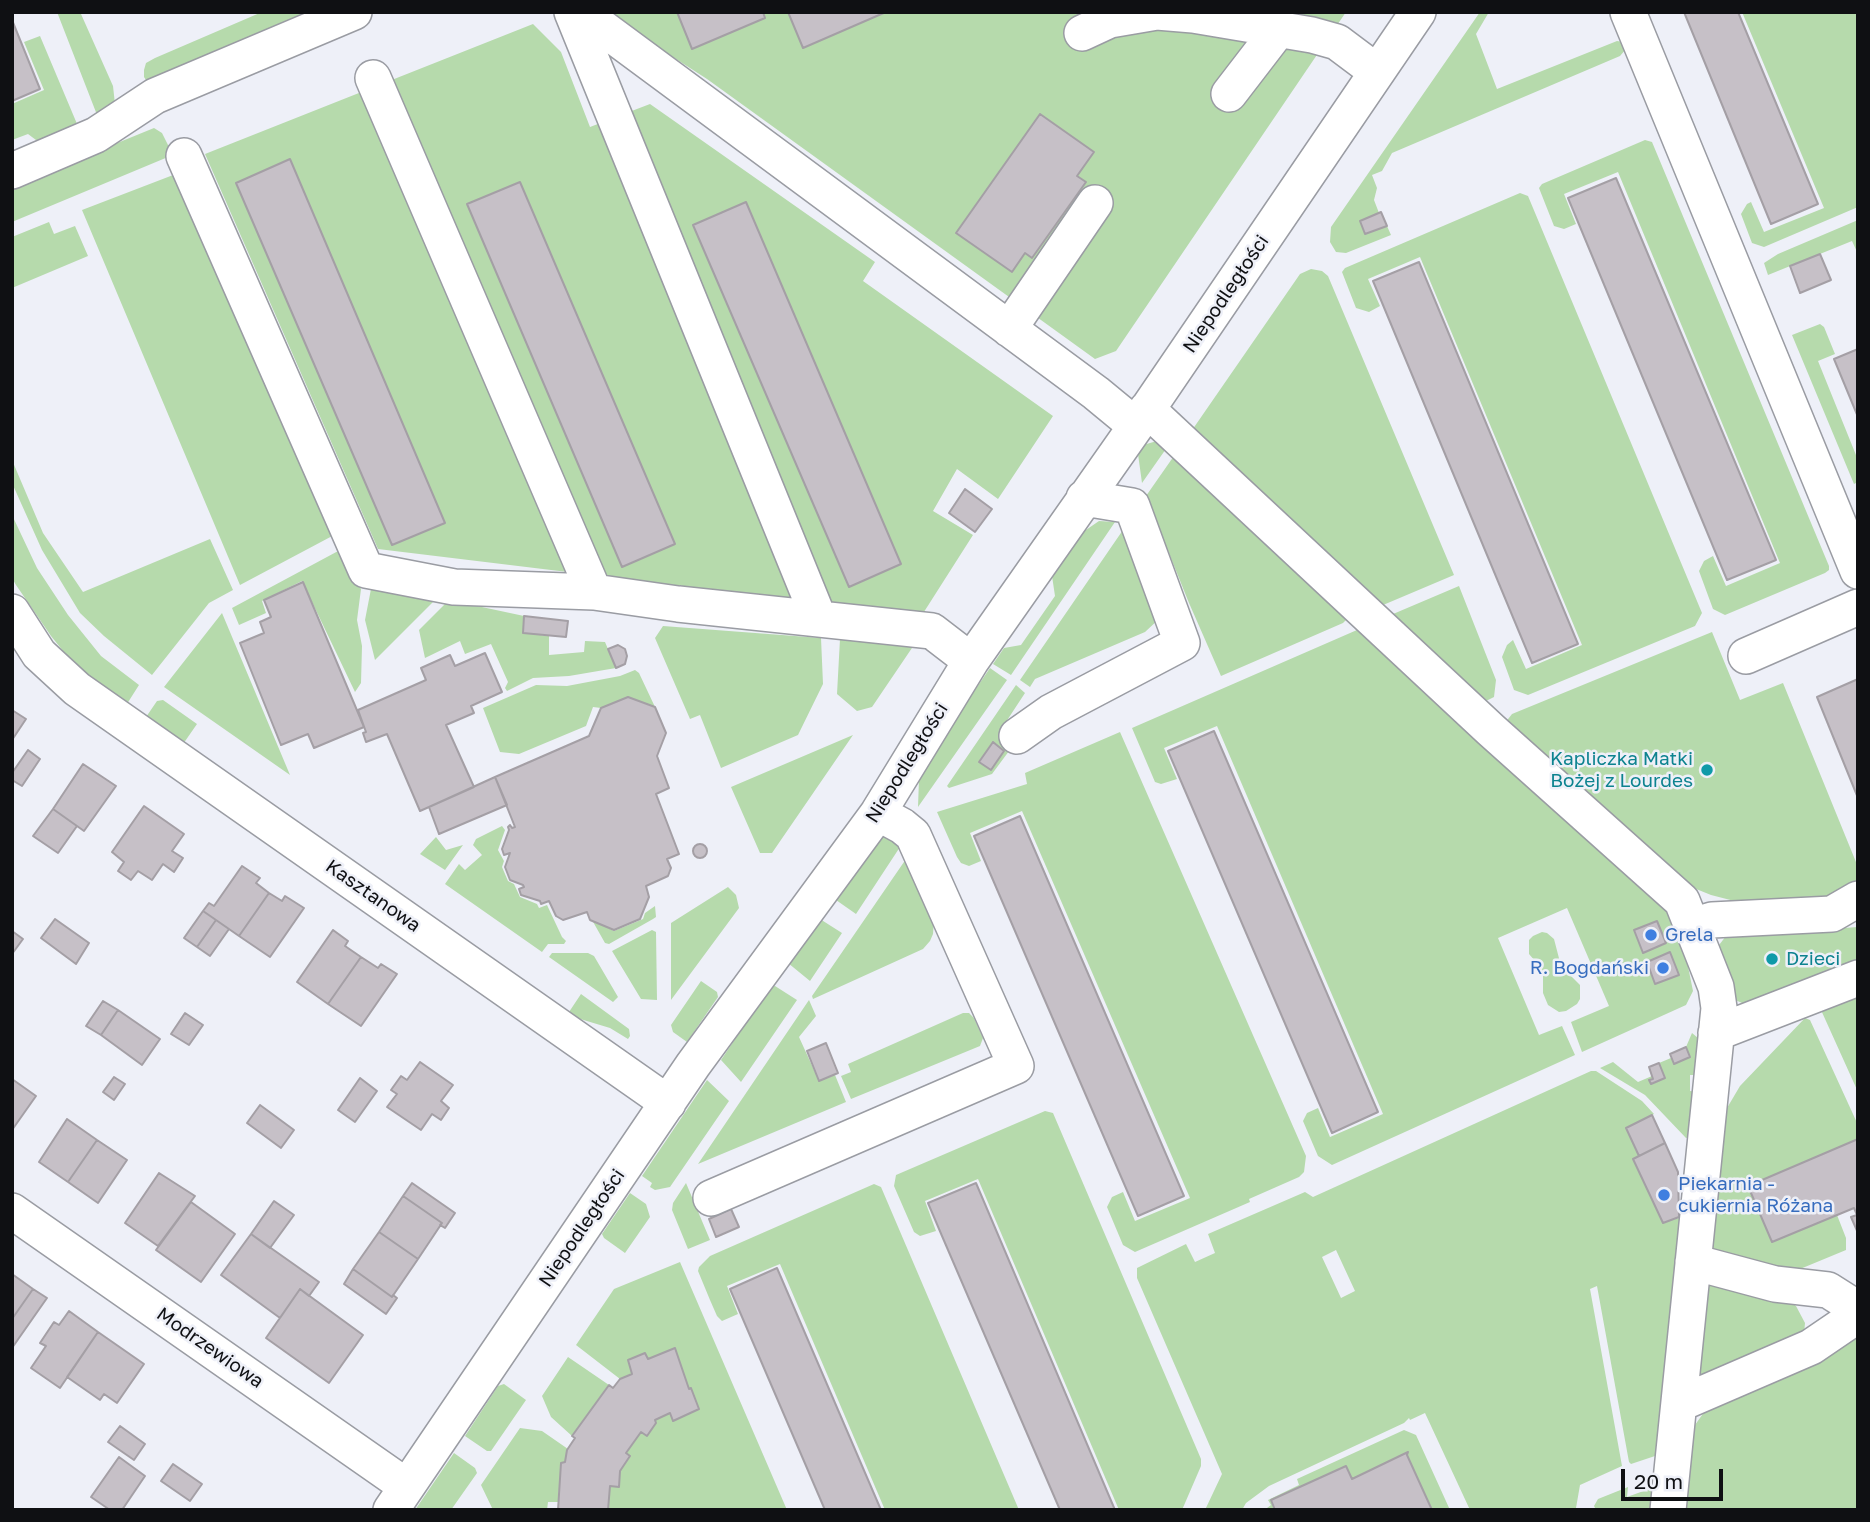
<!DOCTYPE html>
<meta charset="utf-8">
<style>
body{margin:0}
#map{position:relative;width:1870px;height:1522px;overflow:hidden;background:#eef0f8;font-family:"Golos Text",sans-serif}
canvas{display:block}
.frame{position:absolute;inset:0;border:14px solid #0f1013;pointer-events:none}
.scale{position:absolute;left:1621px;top:1469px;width:102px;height:32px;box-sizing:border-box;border:4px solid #0f1013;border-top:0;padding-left:9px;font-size:21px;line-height:24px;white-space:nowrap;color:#0f1013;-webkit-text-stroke:5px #eef0f8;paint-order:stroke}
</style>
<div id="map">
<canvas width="1870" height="1522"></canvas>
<div class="frame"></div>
<div class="scale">20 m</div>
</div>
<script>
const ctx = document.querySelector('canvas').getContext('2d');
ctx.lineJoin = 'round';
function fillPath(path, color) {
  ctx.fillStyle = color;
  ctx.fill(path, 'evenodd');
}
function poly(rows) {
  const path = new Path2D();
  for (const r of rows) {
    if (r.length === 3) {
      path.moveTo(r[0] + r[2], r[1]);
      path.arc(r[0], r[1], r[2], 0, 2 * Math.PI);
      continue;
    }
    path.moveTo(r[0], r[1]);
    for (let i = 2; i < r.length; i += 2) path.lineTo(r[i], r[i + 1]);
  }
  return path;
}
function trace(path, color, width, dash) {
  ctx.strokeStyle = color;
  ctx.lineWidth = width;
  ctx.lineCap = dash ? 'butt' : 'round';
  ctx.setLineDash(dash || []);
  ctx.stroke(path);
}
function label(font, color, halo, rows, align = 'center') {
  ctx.font = font + ' "Golos Text",sans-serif';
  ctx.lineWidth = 5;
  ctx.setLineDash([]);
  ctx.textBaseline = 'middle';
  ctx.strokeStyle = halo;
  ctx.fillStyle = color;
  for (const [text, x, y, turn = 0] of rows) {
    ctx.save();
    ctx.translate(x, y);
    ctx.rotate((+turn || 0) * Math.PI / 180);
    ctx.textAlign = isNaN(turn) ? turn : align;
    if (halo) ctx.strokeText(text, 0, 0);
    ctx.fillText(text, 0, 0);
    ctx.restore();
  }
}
const green = poly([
 [57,12,78,12,81,14,113,86,115,104,99,120],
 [262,12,325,12,148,83,144,77,144,70,146,63,155,58],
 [603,12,1346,12,1116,351,1095,359,707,79],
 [1480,12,1489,12,1476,34,1497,89,1617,41,1623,42,1626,49,1620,56,1392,153,1382,171,1372,175,1377,188,1374,200,1379,213,1360,221,1365,234,1387,226,1391,235,1346,253,1336,252,1330,242,1331,227],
 [1742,12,1858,12,1858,207,1764,247,1752,243,1741,214,1747,204,1751,202,1764,232,1824,208],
 [533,24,561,52,590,127,650,104,875,262,863,281,1053,416,998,499,957,469,933,511,973,535,922,615,378,549,205,154],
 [40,36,80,131,44,146,28,134,12,140,12,104,44,90,24,42],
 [154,128,162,133,172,153,168,157,12,222,12,186],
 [1645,140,1652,142,1829,566,1829,570,1825,573,1725,615,1713,609,1699,571,1704,561,1713,556,1726,586,1780,563,1618,172,1564,194,1576,224,1564,229,1554,226,1539,188,1542,184],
 [181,172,336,534,240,585,82,210],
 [1520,193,1528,196,1702,613,1695,626,1528,695,1514,690,1502,657,1507,645,1513,640,1526,669,1582,645,1420,257,1368,279,1380,306,1369,312,1356,308,1342,272,1345,268],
 [1858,220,1858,254,1852,241,1768,275,1764,263,1778,254],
 [49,222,54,234,75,226,88,256,12,288,12,237],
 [1311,269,1322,271,1328,276,1454,575,1376,608,1188,436,1300,274],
 [1820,324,1824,327,1835,354,1818,361,1858,460,1858,482,1854,484,1792,335],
 [1157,441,1168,446,1142,483,1138,454,1143,445],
 [1176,453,1347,619,1343,623,1221,676,1189,603,1146,496],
 [12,460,43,533,83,592,210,539,233,590,209,603,152,675,104,636,80,613,42,550,12,483],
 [12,515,37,568,68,615,101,656,139,685,125,707,84,675,68,657,51,636,16,585,12,578],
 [1099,521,1115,522,1011,675,993,664,1004,648,1021,645,1055,596,1052,576,1083,532],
 [1125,527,1159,619,1145,632,1035,679,1030,687,1020,680],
 [340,550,361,589,357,620,362,646,361,683,355,692,302,581,262,601,266,613,239,625,232,608],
 [1459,586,1496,680,1494,697,1486,701,1483,701,1386,617],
 [371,589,438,597,375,660,365,620],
 [449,600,524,616,523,633,549,636,549,655,584,652,585,641,605,642,616,668,569,676,533,678,507,691,505,688,508,682,491,644,465,654,460,641,425,658,419,630],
 [222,613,290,775,164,687],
 [663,626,821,638,823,684,798,735,721,768,700,715,690,719,655,638],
 [1364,629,1666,909,1684,947,1693,991,1686,1005,1582,1052,1571,1022,1609,1006,1567,908,1498,938,1539,1035,1562,1026,1575,1055,1332,1165,1318,1156,1303,1121,1307,1113,1318,1108,1330,1137,1383,1114,1217,726,1164,748,1177,779,1161,784,1155,782,1132,728,1357,630],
 [1712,632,1740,700,1783,683,1858,867,1858,885,1825,901,1746,904,1711,895,1674,880,1505,723,1512,714],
 [840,639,914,645,872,707,857,711,837,694],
 [990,668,1007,680,918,807,919,779,930,756],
 [635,670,639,673,655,707,628,697,601,708,593,707,586,726,519,754,500,752,483,708,536,685,567,686,620,676],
 [1016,685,1025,693,1002,728,1012,747,992,774,949,788,947,786],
 [163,700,197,724,181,747,144,720,157,701],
 [1120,732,1306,1156,1304,1172,1299,1177,1249,1199,1250,1202,1135,1252,1123,1245,1107,1207,1112,1197,1123,1192,1135,1221,1190,1198,1022,811,970,833,981,861,969,866,961,863,957,857,937,812,1027,784,1025,773],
 [853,735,772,853,760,853,731,787],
 [502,826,505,830,498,850,504,861,502,867,508,881,514,884,520,897,537,904,539,908,547,905,562,937,566,941,564,944,548,944,542,952,445,884,459,864,465,870,482,855,473,845,476,839],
 [882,835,891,837,900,847,856,914,836,900],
 [436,837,446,850,463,845,445,870,420,854],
 [906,859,934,920,933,934,930,941,923,949,813,999,812,996],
 [728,887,736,895,739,908,671,1000,671,923],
 [655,906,656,917,653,919,609,944,605,943,592,920,614,931,643,919,645,913],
 [820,919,842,933,810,981,788,963],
 [1858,927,1858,959,1753,1003,1742,1003,1733,999,1716,949,1726,936],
 [652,930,656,932,657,1000,641,999,612,951],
 [1542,932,1547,933,1554,939,1561,966,1580,985,1580,999,1577,1004,1566,1011,1559,1012,1548,1005,1543,993,1543,976,1535,961,1529,954,1529,940,1533,936],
 [552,953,588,953,594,956,618,997,613,1002,549,957],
 [701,981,717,992,718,997,687,1042,673,1032,671,1025],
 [775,986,797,1000,741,1082,721,1060,770,987],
 [1858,989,1858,1092,1821,1010],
 [581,994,629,1029,630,1036,628,1039,610,1028,567,1015],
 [809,1000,816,1016,799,1037,819,1081,835,1075,846,1102,698,1164],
 [963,1013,969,1013,974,1018,983,1038,980,1046,851,1099,841,1076,851,1072,848,1064],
 [1805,1018,1810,1020,1858,1125,1858,1139,1748,1187,1772,1242,1837,1215,1846,1238,1846,1250,1788,1274,1714,1252,1710,1247,1721,1129,1727,1108,1740,1086],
 [1692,1033,1698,1038,1700,1075,1690,1075,1690,1091,1699,1092,1697,1135,1686,1138,1645,1095,1600,1068,1613,1062,1638,1082,1652,1076,1653,1079,1649,1081,1651,1084,1665,1078,1659,1063,1671,1058,1675,1064,1690,1057,1686,1047],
 [1591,1071,1596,1071,1642,1101,1654,1114,1626,1128,1639,1156,1633,1159,1663,1223,1688,1215,1661,1454,1631,1464,1629,1462,1597,1286,1590,1289,1622,1466,1580,1485,1576,1508,1572,1510,1470,1510,1425,1413,1410,1420,1409,1418,1404,1423,1269,1486,1246,1503,1242,1510,1205,1510,1222,1474,1137,1278,1137,1268,1186,1244,1195,1262,1215,1253,1208,1234,1305,1192,1313,1197],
 [1336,1250,1355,1291,1341,1298,1322,1257],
 [707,1080,729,1101,670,1187,655,1190,650,1187,652,1183,642,1176],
 [1045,1111,1053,1113,1201,1459,1201,1466,1182,1510,1119,1510,978,1179,925,1201,936,1231,920,1236,914,1232,894,1186,896,1175],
 [686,1183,710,1240,688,1249,672,1210,673,1203],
 [874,1184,881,1187,1019,1510,885,1510,780,1264,727,1286,738,1314,722,1321,717,1316,710,1300,698,1271,699,1267,710,1256],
 [630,1193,646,1204,650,1217,625,1253,604,1238,602,1234],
 [680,1262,787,1510,608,1510,610,1486,619,1486,620,1471,630,1457,626,1453,641,1432,647,1436,656,1423,656,1420,670,1413,674,1420,689,1389,675,1348,648,1359,645,1353,628,1360,632,1374,620,1379,576,1345,614,1289],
 [1706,1281,1784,1297,1796,1306,1805,1323,1804,1334,1695,1384],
 [1858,1336,1858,1510,1678,1510,1687,1436,1705,1411],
 [568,1357,609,1385,572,1436,551,1417,542,1396],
 [504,1384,526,1400,491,1451,487,1451,465,1436,498,1386],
 [520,1428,542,1431,568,1449,565,1462,561,1463,558,1502,548,1502,547,1510,493,1510,481,1485],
 [1404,1430,1416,1435,1450,1510,1432,1510,1407,1455,1408,1452,1352,1479,1345,1466,1271,1500,1275,1510,1268,1510,1267,1508,1271,1505,1268,1500,1299,1485,1297,1479],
 [454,1453,475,1468,477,1473,451,1510,415,1510],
 [1660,1485,1657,1510,1596,1510,1594,1506,1598,1499,1628,1487,1627,1497]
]);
const building = poly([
 [677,12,763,12,765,18,692,49,677,12],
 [788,12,886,12,803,48,788,12],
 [1684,12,1738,12,1818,204,1771,224,1684,12],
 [12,20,40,89,12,101,12,20],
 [1040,114,1094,152,1077,176,1086,182,1032,258,1025,253,1012,272,956,233,1040,114],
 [290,159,445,523,392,545,236,183,290,159],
 [1616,178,1776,560,1727,580,1568,198,1616,178],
 [520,182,675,544,622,567,467,204,520,182],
 [746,202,901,564,849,587,693,225,746,202],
 [1381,212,1387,226,1365,234,1360,221,1381,212],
 [1820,254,1831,280,1800,293,1790,266,1820,254],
 [1419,262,1578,644,1532,663,1373,281,1419,262],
 [1858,349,1858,417,1834,359,1858,349],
 [965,489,992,509,975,532,949,513,965,489],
 [303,582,364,727,314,748,308,734,281,745,240,643,264,633,260,622,271,617,264,600,303,582],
 [524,616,568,621,566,637,523,633,524,616],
 [618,645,625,649,627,656,625,664,616,668,608,649,618,645],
 [485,653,502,692,471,706,474,713,446,725,474,787,420,811,387,734,366,742,363,733,366,732,358,710,426,680,421,668,450,655,455,666,485,653],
 [1858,679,1858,798,1817,697,1858,679],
 [628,697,655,707,666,733,657,756,669,788,656,794,679,854,667,859,671,868,668,876,646,886,649,897,640,919,614,930,590,920,587,912,563,920,556,916,549,901,541,904,540,901,521,895,519,889,524,887,523,885,510,880,505,867,510,853,504,855,502,849,509,830,508,827,510,825,512,828,515,827,495,777,589,736,601,708,628,697],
 [12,710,26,719,12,740,12,710],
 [1214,731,1378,1112,1332,1133,1168,751,1214,731],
 [993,742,1004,751,991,770,979,762,993,742],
 [28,750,40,759,22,786,12,780,12,773,28,750],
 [83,764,116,786,84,831,53,809,83,764],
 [495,777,507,805,439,834,429,807,495,777],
 [144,806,184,834,172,851,183,858,174,872,163,864,152,880,138,871,131,880,118,871,124,862,112,852,144,806],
 [53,809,77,826,58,853,33,836,53,809],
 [1020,816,1184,1196,1138,1216,974,836,1020,816],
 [700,851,7],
 [242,866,260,878,256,883,269,893,239,936,203,911,209,903,214,906,242,866],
 [269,893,282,901,285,896,304,908,270,957,239,936,269,893],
 [203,911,216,920,197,947,184,938,203,911],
 [55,919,89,943,76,964,41,938,55,919],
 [216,920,229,929,210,956,197,947,216,920],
 [1657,921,1666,943,1643,953,1634,930,1657,921],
 [333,930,348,941,345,946,361,957,328,1004,297,982,333,930],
 [12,931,23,939,12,954,12,931],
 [1670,952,1679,975,1655,984,1647,962,1670,952],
 [361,957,378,968,381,964,397,974,361,1026,328,1004,361,957],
 [103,1001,118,1010,101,1035,86,1026,103,1001],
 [118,1010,160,1039,142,1065,101,1035,118,1010],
 [185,1013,203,1025,189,1045,171,1034,185,1013],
 [826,1043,838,1073,819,1081,807,1051,826,1043],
 [1686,1047,1690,1057,1674,1064,1670,1054,1686,1047],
 [420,1062,453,1085,441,1101,449,1108,441,1120,432,1114,421,1130,387,1107,397,1094,391,1090,401,1076,407,1080,420,1062],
 [1659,1063,1665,1078,1651,1084,1649,1080,1653,1079,1649,1067,1659,1063],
 [114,1077,125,1084,114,1100,103,1092,114,1077],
 [360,1078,377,1091,355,1122,338,1110,360,1078],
 [12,1079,36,1096,12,1130,12,1079],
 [260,1105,294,1130,281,1148,247,1123,260,1105],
 [1652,1115,1665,1143,1639,1156,1626,1128,1652,1115],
 [67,1119,97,1140,68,1182,39,1162,67,1119],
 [1858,1139,1858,1233,1851,1217,1857,1215,1854,1208,1772,1242,1748,1186,1858,1139],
 [97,1140,127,1160,98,1203,68,1182,97,1140],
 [1665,1143,1678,1172,1679,1217,1663,1223,1633,1159,1665,1143],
 [159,1173,195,1196,158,1246,125,1223,159,1173],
 [412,1183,455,1213,445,1228,440,1225,442,1223,403,1196,412,1183],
 [976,1183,1115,1510,1060,1510,942,1236,928,1203,976,1183],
 [403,1196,442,1223,418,1259,379,1232,403,1196],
 [274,1201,294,1215,270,1248,251,1234,274,1201],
 [191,1202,235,1234,201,1282,156,1250,191,1202],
 [731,1209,739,1227,716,1237,709,1219,731,1209],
 [379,1232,418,1259,392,1297,353,1269,379,1232],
 [251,1234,319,1282,309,1296,300,1289,280,1318,221,1275,251,1234],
 [777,1268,881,1510,825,1510,730,1289,777,1268],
 [353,1269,392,1297,393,1295,397,1298,386,1314,344,1284,353,1269],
 [12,1274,33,1289,12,1319,12,1274],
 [33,1289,47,1298,12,1348,12,1319,33,1289],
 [300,1289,363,1335,329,1383,266,1338,300,1289],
 [69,1311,98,1332,60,1388,31,1368,46,1346,40,1343,54,1322,59,1325,69,1311],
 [98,1332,144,1364,117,1403,104,1394,100,1400,67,1377,98,1332],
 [675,1348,689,1389,691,1388,699,1409,673,1421,670,1413,655,1420,656,1423,647,1436,641,1432,626,1453,630,1456,620,1471,619,1487,610,1486,608,1510,558,1510,561,1463,565,1462,567,1450,575,1438,572,1436,609,1385,613,1388,620,1379,632,1374,628,1360,645,1353,648,1359,675,1348],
 [120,1426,145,1444,134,1460,108,1442,120,1426],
 [1408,1452,1407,1455,1432,1510,1275,1510,1271,1500,1346,1466,1352,1479,1408,1452],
 [119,1457,145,1476,122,1510,110,1510,91,1497,119,1457],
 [173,1464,202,1484,190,1501,161,1481,173,1464]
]);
const minor = poly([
 [572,12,819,619],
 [581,12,1096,393,1136,426],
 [1628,12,1858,571],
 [1082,33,1110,20,1157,12,1193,15,1312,35,1337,42,1377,72],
 [373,78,594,592],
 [1229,94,1279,29],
 [184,156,366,570,454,587,594,592,678,604,932,631,971,661],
 [12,171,96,135,155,96,354,12],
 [1009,329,1095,203],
 [1147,409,1491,730,1682,901,1716,987,1719,1008,1668,1510],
 [12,612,39,654,77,689,668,1103],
 [1746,656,1858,607],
 [1017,736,1051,712,1182,643,1132,506,1084,498],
 [1692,926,1712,920,1832,914,1858,899],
 [1716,1033,1858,978],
 [711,1198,1016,1066,913,835,902,826,878,813],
 [12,1211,406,1486],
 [1693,1262,1775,1284,1828,1290,1858,1309],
 [1679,1404,1811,1347,1858,1315],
 [391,1510,693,1065,878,813,971,661,1136,426,1418,12]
]);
const markers = [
 [1707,770,7,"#0f9aa8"],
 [1651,935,7,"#3f7fe0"],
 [1772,959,7,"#0f9aa8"],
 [1663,968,7,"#3f7fe0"],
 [1664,1195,7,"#3f7fe0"]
];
const streetNames = [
 ["Niepodległości",1226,294,-56],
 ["Niepodległości",907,763,-58],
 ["Kasztanowa",373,896,35],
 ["Niepodległości",582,1228,-56],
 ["Modrzewiowa",210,1348,35]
];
const cultureNames = [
 ["Kapliczka Matki",1693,759],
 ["Bożej z Lourdes",1693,781],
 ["Dzieci",1786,959,"left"]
];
const shopNames = [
 ["Grela",1665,935],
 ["R. Bogdański",1649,968,"right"],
 ["Piekarnia -",1678,1184],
 ["cukiernia Różana",1678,1206]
];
fillPath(green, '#b6daac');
fillPath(building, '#c6c0c7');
trace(building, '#a49fa5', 2);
trace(minor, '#9a9ca3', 38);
trace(minor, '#fff', 35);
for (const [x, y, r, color] of markers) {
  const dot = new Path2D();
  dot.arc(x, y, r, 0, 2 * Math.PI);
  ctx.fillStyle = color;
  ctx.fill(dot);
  trace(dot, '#eef0f8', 2.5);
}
label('19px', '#0f1013', '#eef0f8', streetNames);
label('19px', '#0d838f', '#eef0f8', cultureNames, 'right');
label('19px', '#366cbe', '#eef0f8', shopNames, 'left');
</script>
